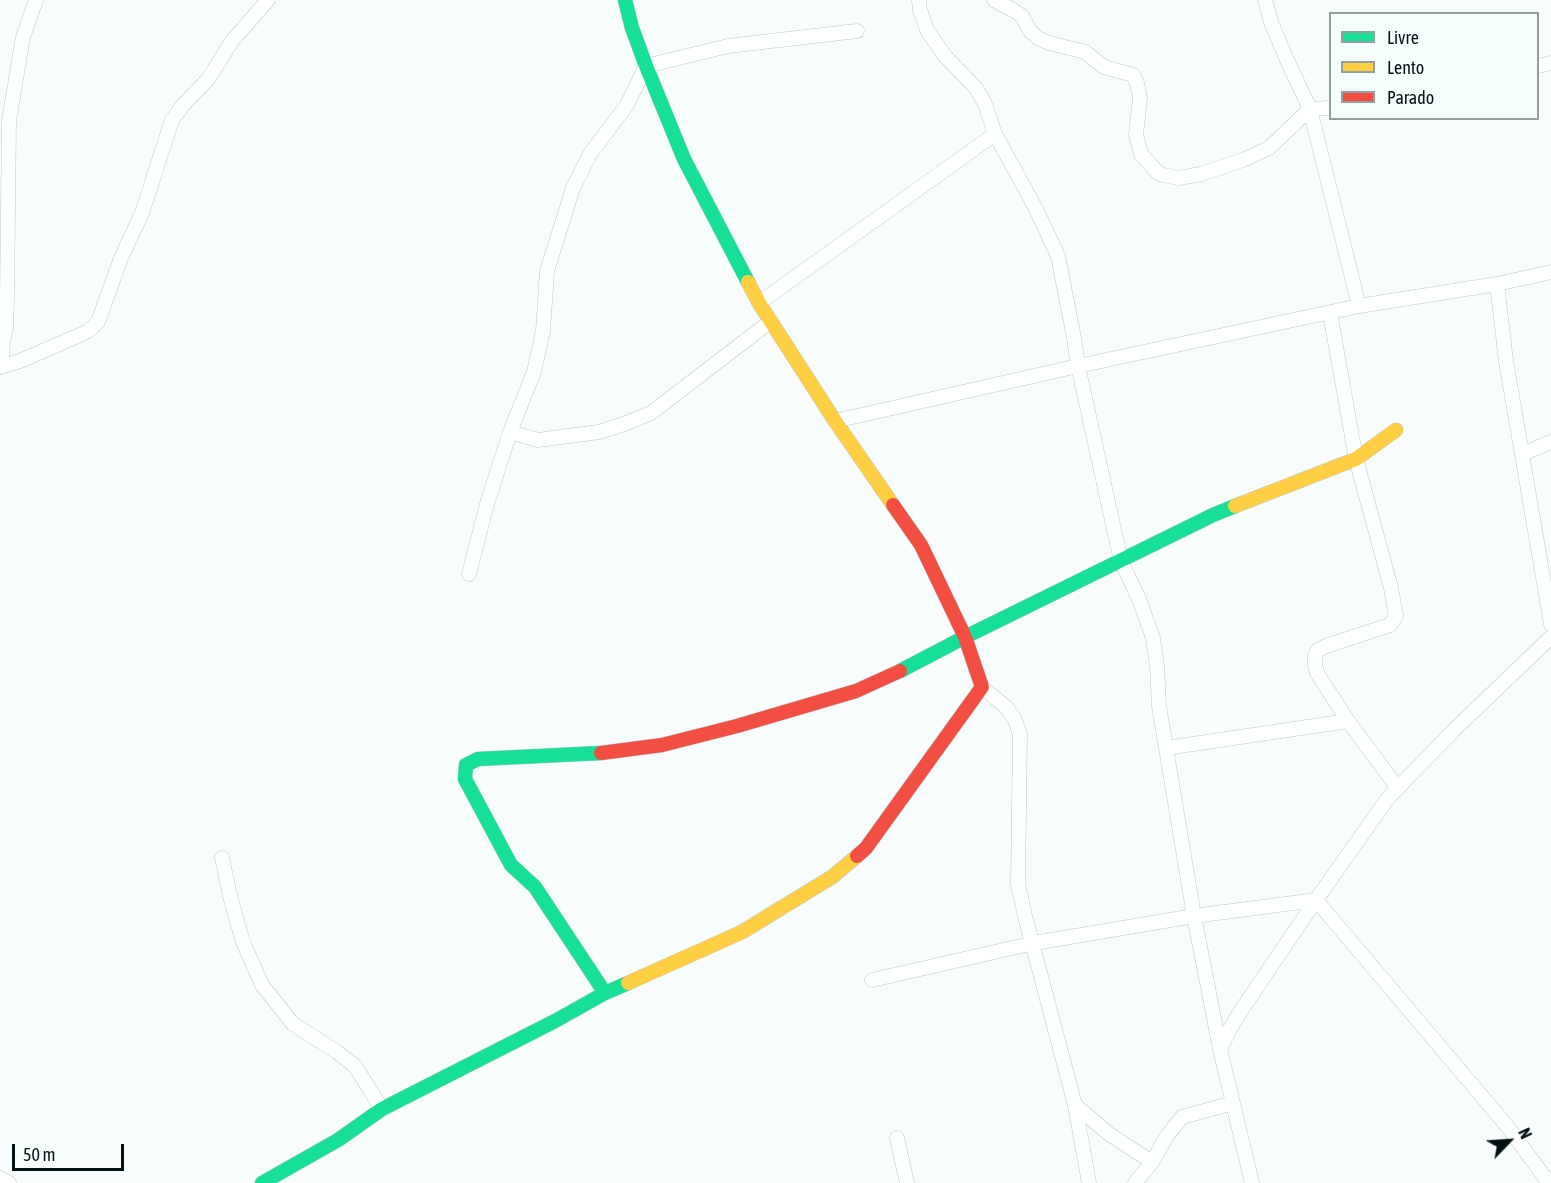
<!DOCTYPE html>
<style>
body{margin:0}
#map{position:relative;width:1551px;height:1183px;overflow:hidden;background:#f7fcfc;font-family:"Asap Condensed",sans-serif}
canvas{display:block}
.legend{position:absolute;left:1329px;top:12px;width:210px;height:108px;box-sizing:border-box;background:#f5fefd;border:2px solid #949f9e;margin:0;padding:8px 10px;list-style:none;font-size:18px;color:#031110}
.legend li{display:flex;align-items:center;gap:12px;height:30px}
.legend b{width:30px;border:2px solid #949f9e}
.north{position:absolute;left:1479px;top:1111px;width:60px;height:60px;-webkit-text-stroke:4px #f5fefd;paint-order:stroke;rotate:65deg;font-size:16px;font-weight:700;line-height:24px;text-align:center;color:#031110}
.north::after{content:'';display:block;margin:auto;width:21px;height:27px;background:#031110;clip-path:polygon(50% 0,100% 100%,50% 72%,0 100%)}
.scale{position:absolute;left:12px;top:1144px;width:112px;height:27px;box-sizing:border-box;border:3px solid #031110;border-top:0;padding-left:8px;font-size:18px;line-height:21px;white-space:nowrap;color:#031110;-webkit-text-stroke:4px #f5fefd;paint-order:stroke}
</style>
<div id="map">
<canvas width="1551" height="1183"></canvas>
<ul class="legend">
<li><b style="height:8px;background:#16e098"></b>Livre</li>
<li><b style="height:8px;background:#ffcf43"></b>Lento</li>
<li><b style="height:8px;background:#f24e42"></b>Parado</li>
</ul>
<div class="north">N</div>
<div class="scale">50 m</div>
</div>
<script>
const ctx = document.querySelector('canvas').getContext('2d');
ctx.lineJoin = 'round';
function poly(rows) {
  const path = new Path2D();
  for (const r of rows) {
    path.moveTo(r[0], r[1]);
    for (let i = 2; i < r.length; i += 2) path.lineTo(r[i], r[i + 1]);
  }
  return path;
}
function trace(path, color, width, dash) {
  ctx.strokeStyle = color;
  ctx.lineWidth = width;
  ctx.lineCap = dash ? 'butt' : 'round';
  ctx.setLineDash(dash || []);
  ctx.stroke(path);
}
const street = poly([
 [919,0,920,10,927,30,945,56,976,88,985,104,995,134,1036,209,1058,256,1074,338,1078,366,1121,561,1139,599,1153,638,1157,666,1159,706,1194,916,1220,1049],
 [994,0,1013,10,1022,16,1030,31,1038,38,1049,43,1085,52,1104,67,1133,75,1137,83,1140,98,1136,135,1141,154,1157,172,1163,175,1179,178,1201,174,1243,160,1269,148,1310,109,1330,108],
 [1265,0,1271,22,1287,60,1310,109,1359,306],
 [1538,66,1551,63],
 [1497,284,1506,361,1551,624],
 [759,303,995,134],
 [1330,313,1356,459,1391,588,1396,616,1390,625,1326,646,1318,650,1315,656,1315,664,1317,673,1348,721,1397,787],
 [0,367,20,361,73,338,88,331,98,322,121,258,142,213,172,120,184,104,209,78,232,41,268,0],
 [1,367,3,342,6,328,7,298,9,121,23,37,36,0],
 [835,421,1078,366,1359,306,1497,284,1551,272],
 [510,432,538,440,599,432,624,424,651,413,771,321],
 [1522,454,1551,442],
 [469,574,487,504,510,432,534,372,543,331,547,271,573,188,590,154,627,105,646,66,728,46,857,31],
 [982,687,1007,708,1015,720,1020,734,1018,884,1025,916,1075,1105,1089,1183],
 [1166,748,1348,721],
 [222,858,231,900,243,942,262,985,293,1024,337,1052,355,1066,382,1109],
 [872,980,1034,943,1194,916,1316,900,1507,1126,1549,1183],
 [1075,1105,1109,1134,1152,1162],
 [897,1138,907,1183],
 [0,1178,9,1183],
 [1135,1183,1152,1162,1167,1136,1182,1117,1233,1103],
 [1252,1183,1220,1049,1230,1029,1240,1012,1316,900,1388,798,1454,730,1551,637]
]);
const fast = poly([
 [625,0,632,28,646,66,684,159,748,282],
 [900,671,965,637,1213,515,1235,506],
 [601,753,478,759,466,765,465,779,511,865,535,887,605,993],
 [262,1183,338,1140,382,1109,555,1021,605,993,628,983]
]);
const slow = poly([
 [748,282,759,303,835,421,893,505],
 [1235,506,1356,459,1396,430],
 [628,983,742,932,832,877,857,856]
]);
const jam = poly([
 [601,753,662,745,737,726,856,691,900,671],
 [857,856,866,848,982,687,965,637,921,545,893,505]
]);
trace(street, '#bec8c8', 15);
trace(fast, '#bec8c8', 15);
trace(slow, '#bec8c8', 15);
trace(jam, '#bec8c8', 15);
trace(street, '#feffff', 14);
trace(fast, '#16e098', 14);
trace(slow, '#ffcf43', 14);
trace(jam, '#f24e42', 14);
</script>
